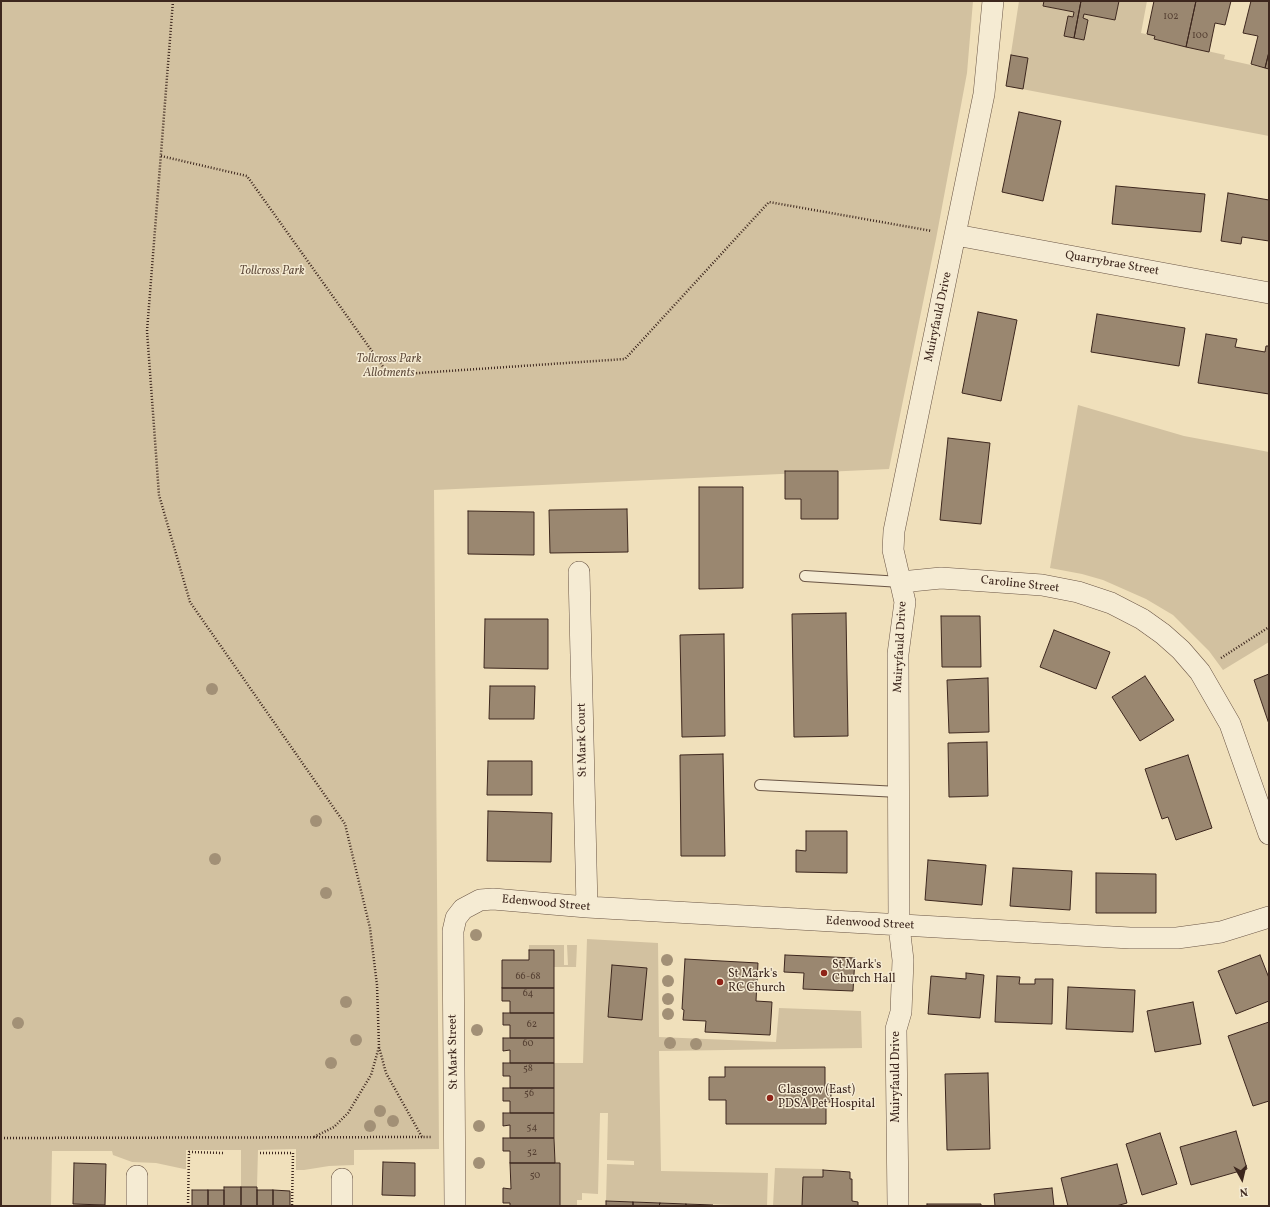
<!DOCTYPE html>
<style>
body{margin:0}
#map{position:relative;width:1270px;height:1207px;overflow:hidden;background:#f0e0bb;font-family:Vollkorn,serif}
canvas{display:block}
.frame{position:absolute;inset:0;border:2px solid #3d271e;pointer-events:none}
.north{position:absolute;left:1222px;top:1159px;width:40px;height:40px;-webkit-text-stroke:3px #f5ebd3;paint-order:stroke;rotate:172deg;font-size:11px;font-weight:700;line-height:16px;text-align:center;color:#3d271e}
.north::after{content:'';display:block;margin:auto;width:14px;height:18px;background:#3d271e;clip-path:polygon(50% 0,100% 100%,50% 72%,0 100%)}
</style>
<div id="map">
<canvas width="1270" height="1207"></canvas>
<div class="frame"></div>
<div class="north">N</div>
</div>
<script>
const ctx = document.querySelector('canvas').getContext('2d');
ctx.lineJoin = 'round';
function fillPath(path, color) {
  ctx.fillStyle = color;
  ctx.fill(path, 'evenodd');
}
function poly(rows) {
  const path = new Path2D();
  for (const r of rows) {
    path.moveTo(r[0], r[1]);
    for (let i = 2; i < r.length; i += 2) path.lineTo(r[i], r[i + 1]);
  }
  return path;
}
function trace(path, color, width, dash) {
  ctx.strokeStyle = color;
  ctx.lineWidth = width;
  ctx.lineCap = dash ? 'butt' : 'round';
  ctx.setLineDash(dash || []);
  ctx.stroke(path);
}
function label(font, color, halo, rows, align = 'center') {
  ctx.font = font + ' Vollkorn,serif';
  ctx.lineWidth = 3;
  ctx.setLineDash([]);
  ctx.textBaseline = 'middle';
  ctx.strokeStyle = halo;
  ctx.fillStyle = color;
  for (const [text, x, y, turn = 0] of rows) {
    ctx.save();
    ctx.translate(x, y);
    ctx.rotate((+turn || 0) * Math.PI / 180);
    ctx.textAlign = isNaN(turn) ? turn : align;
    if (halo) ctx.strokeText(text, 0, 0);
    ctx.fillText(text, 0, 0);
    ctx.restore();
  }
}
const green = poly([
 [1,1,973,1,967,73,936,239,889,469,434,490,439,1149,354,1150,354,1165,329,1166,304,1170,296,1170,296,1149,258,1150,257,1187,241,1187,241,1150,186,1150,186,1169,184,1169,156,1163,132,1162,113,1155,112,1151,52,1151,51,1206,1,1206],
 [1019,1,1044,1,1043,6,1074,12,1073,17,1068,16,1064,36,1084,40,1088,20,1083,18,1084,14,1115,20,1119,1,1147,1,1141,33,1155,36,1154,39,1225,55,1224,59,1269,69,1269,136,1006,86],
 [1078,405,1184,436,1269,452,1269,642,1223,670,1209,651,1173,615,1146,599,1103,580,1082,574,1050,568],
 [587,939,658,943,659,1037,776,1042,779,1008,861,1011,862,1048,659,1051,661,1171,768,1173,767,1206,606,1201,607,1164,634,1165,634,1161,607,1160,608,1113,600,1113,598,1194,582,1193,582,1200,577,1200,577,1206,560,1206,555,1163,554,1063,583,1063],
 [529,945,564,945,564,965,568,965,567,945,577,945,576,967,554,967,554,950,529,950],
 [775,1168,823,1169,823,1177,803,1177,802,1206,773,1206]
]);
const building = poly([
 [1044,1,1081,1,1074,38,1064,36,1068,16,1073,17,1074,12,1043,6,1044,1],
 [1081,1,1119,1,1115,20,1084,14,1083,18,1088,20,1084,40,1074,38,1081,1],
 [1154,1,1196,1,1186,47,1154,39,1155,36,1147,34,1154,1],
 [1196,1,1231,1,1225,25,1215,23,1209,52,1186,47,1196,1],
 [1251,1,1269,1,1269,52,1265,68,1251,64,1258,36,1243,33,1251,1],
 [1269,52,1269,69,1265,68,1269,52],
 [1011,55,1028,58,1023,89,1006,86,1011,55],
 [1019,112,1061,121,1043,201,1002,192,1019,112],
 [1116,186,1205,194,1201,232,1112,224,1116,186],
 [1228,193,1269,200,1269,241,1242,237,1241,244,1221,241,1228,193],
 [978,312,1017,320,1001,401,962,393,978,312],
 [1097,314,1185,328,1179,366,1091,352,1097,314],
 [1206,334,1237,339,1235,347,1265,352,1266,346,1269,346,1269,394,1198,383,1206,334],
 [948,438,990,443,981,524,940,520,948,438],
 [785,471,838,471,838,519,801,519,801,499,785,499,785,471],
 [699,487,743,487,743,588,699,589,699,487],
 [627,509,628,552,550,553,549,510,627,509],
 [468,511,534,512,534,555,468,554,468,511],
 [846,613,848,736,794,737,792,614,846,613],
 [941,616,980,616,981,667,942,667,941,616],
 [485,619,548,619,548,669,484,668,485,619],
 [1054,630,1110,652,1096,689,1040,667,1054,630],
 [724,634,725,736,682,737,680,635,724,634],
 [1269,674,1269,724,1254,680,1269,674],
 [1145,676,1174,720,1140,741,1112,697,1145,676],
 [988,678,989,732,949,733,947,680,988,678],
 [490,686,535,686,534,719,489,719,490,686],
 [987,742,988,796,949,797,948,743,987,742],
 [723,754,725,856,681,856,680,755,723,754],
 [1188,755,1212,828,1176,840,1168,817,1162,819,1145,769,1188,755],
 [488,761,532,761,532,795,487,795,488,761],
 [488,811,552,813,551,862,487,861,488,811],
 [806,831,847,831,847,873,796,872,796,850,806,851,806,831],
 [928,860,986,865,982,905,925,900,928,860],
 [1013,868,1072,871,1070,910,1010,906,1013,868],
 [1096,873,1156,874,1156,913,1096,913,1096,873],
 [529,950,554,950,554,988,502,988,502,960,529,960,529,950],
 [785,955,855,958,853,991,803,989,804,973,784,972,785,955],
 [1260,955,1269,978,1269,1001,1236,1014,1218,971,1260,955],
 [685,959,758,963,756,1001,772,1002,770,1035,705,1032,706,1021,683,1020,684,1010,682,1009,685,959],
 [612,965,647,968,642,1020,608,1017,612,965],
 [966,973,984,975,980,1018,928,1014,931,976,966,979,966,973],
 [997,976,1020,977,1019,984,1035,984,1035,979,1053,979,1052,1024,995,1022,997,976],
 [1068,987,1135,990,1133,1032,1066,1029,1068,987],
 [502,988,554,988,554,1013,510,1013,510,1001,502,1001,502,988],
 [1193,1002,1201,1044,1155,1052,1147,1011,1193,1002],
 [503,1013,554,1013,554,1038,510,1038,510,1025,503,1025,503,1013],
 [1269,1022,1269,1101,1253,1106,1228,1036,1269,1022],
 [503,1038,554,1038,554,1063,510,1063,510,1050,503,1051,503,1038],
 [503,1063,554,1063,554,1088,510,1088,510,1076,503,1076,503,1063],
 [725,1067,825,1067,825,1089,831,1089,831,1102,826,1102,826,1124,726,1124,726,1100,709,1100,709,1077,725,1077,725,1067],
 [988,1073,990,1149,947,1150,945,1074,988,1073],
 [503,1088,554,1088,554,1113,510,1113,510,1101,503,1101,503,1088],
 [503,1113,554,1113,554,1138,510,1138,510,1125,503,1126,503,1113],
 [1236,1131,1247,1169,1191,1185,1180,1147,1236,1131],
 [1160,1133,1177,1184,1142,1195,1126,1144,1160,1133],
 [503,1138,554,1138,555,1163,510,1163,510,1151,503,1151,503,1138],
 [383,1162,415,1163,415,1196,382,1195,383,1162],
 [74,1163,106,1164,105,1205,73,1204,74,1163],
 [510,1163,560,1163,560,1206,510,1206,510,1203,503,1203,503,1188,511,1189,510,1163],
 [1117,1164,1127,1203,1116,1206,1068,1206,1061,1178,1117,1164],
 [823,1170,850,1172,850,1179,852,1179,852,1201,858,1202,858,1206,802,1206,803,1177,823,1177,823,1170],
 [224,1187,241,1187,241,1206,224,1206,224,1187],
 [241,1187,257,1187,257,1206,241,1206,241,1187],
 [1052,1188,1054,1206,995,1206,994,1194,1052,1188],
 [192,1190,208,1190,208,1206,192,1206,192,1190],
 [208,1190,224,1190,224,1206,208,1206,208,1190],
 [257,1190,273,1190,273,1206,257,1206,257,1190],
 [273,1190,290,1191,290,1206,273,1206,273,1190],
 [606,1201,633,1202,633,1206,606,1206,606,1201],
 [633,1202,660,1203,659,1206,633,1206,633,1202],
 [660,1203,686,1204,686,1206,659,1206,660,1203],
 [686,1204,713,1205,713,1206,686,1206,686,1204],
 [927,1204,981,1204,981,1206,927,1206,927,1204]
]);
const path = poly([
 [173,1,147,331,159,495,190,602,345,824,370,928,377,985,379,1047,386,1073,422,1137,431,1137],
 [161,156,247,176,389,375,625,359,769,202,932,231],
 [1221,658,1269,627],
 [314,1137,334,1127,348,1113,371,1075,379,1047],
 [1,1138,422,1137],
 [260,1153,293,1153,292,1206],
 [188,1206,189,1152,223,1153]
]);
const lane = poly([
 [805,576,901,582],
 [760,785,899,792]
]);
const street = poly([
 [956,235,1269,293],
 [579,572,587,907],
 [901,582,941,578,1042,585,1078,592,1111,603,1142,619,1163,634,1181,650,1200,672,1230,724,1269,834],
 [137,1206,137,1176],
 [342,1206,342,1179],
 [455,1206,453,931,456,918,463,909,480,900,493,899,587,907,1130,938,1177,938,1221,932,1269,917],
 [898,1206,896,1029,901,1012,903,960,899,926,898,654,905,602,893,550,894,531,984,94,993,1]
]);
const trees = [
 [212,689],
 [316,821],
 [215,859],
 [326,893],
 [476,935],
 [667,960],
 [668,981],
 [668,999],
 [346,1002],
 [668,1014],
 [18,1023],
 [477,1030],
 [356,1040],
 [670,1043],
 [696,1044],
 [331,1063],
 [380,1111],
 [393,1121],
 [370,1126],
 [479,1126],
 [479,1163]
];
const markers = [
 [824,973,4,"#8f2418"],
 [720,982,4,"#8f2418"],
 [770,1098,4,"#8f2418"]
];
const numberNames = [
 ["102",1171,17],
 ["100",1200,36],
 ["66-68",528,977],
 ["64",528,994],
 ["62",532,1025],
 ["60",528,1044],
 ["58",528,1069],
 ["56",529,1094],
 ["54",532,1128],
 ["52",532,1153],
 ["50",535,1176]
];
const streetNames = [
 ["Quarrybrae Street",1112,264,10],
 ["Muiryfauld Drive",939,317,-78],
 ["Caroline Street",1020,585,6],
 ["Muiryfauld Drive",901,647,-87],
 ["St Mark Court",583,740,-91],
 ["Edenwood Street",546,904,5],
 ["Edenwood Street",870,924,3],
 ["St Mark Street",454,1052,-91],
 ["Muiryfauld Drive",897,1077,-90]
];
const parkNames = [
 ["Tollcross Park",272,272],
 ["Tollcross Park",389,360],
 ["Allotments",389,374]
];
const poiNames = [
 ["St Mark's",832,966],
 ["Church Hall",832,980],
 ["St Mark's",728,975],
 ["RC Church",728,989],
 ["Glasgow (East)",778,1091],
 ["PDSA Pet Hospital",778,1105]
];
fillPath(green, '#d2c1a0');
fillPath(building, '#9a8770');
trace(building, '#3d271e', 1);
trace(lane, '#6a5545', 12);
trace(street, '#6a5545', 22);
trace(path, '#3d271e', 2.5, [1, 2]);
trace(lane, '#f5ebd3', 10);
trace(street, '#f5ebd3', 21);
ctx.fillStyle = '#a29076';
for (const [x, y] of trees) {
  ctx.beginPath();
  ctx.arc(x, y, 6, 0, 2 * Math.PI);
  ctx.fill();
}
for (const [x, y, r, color] of markers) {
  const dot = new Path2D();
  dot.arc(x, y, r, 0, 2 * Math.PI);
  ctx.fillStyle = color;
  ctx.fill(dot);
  trace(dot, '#f5ebd3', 1.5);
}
label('10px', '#543f32', null, numberNames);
label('12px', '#3d271e', '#f5ebd3', streetNames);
label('italic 12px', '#624e3e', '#f5ebd3', parkNames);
label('12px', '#3d271e', '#f5ebd3', poiNames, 'left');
</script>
